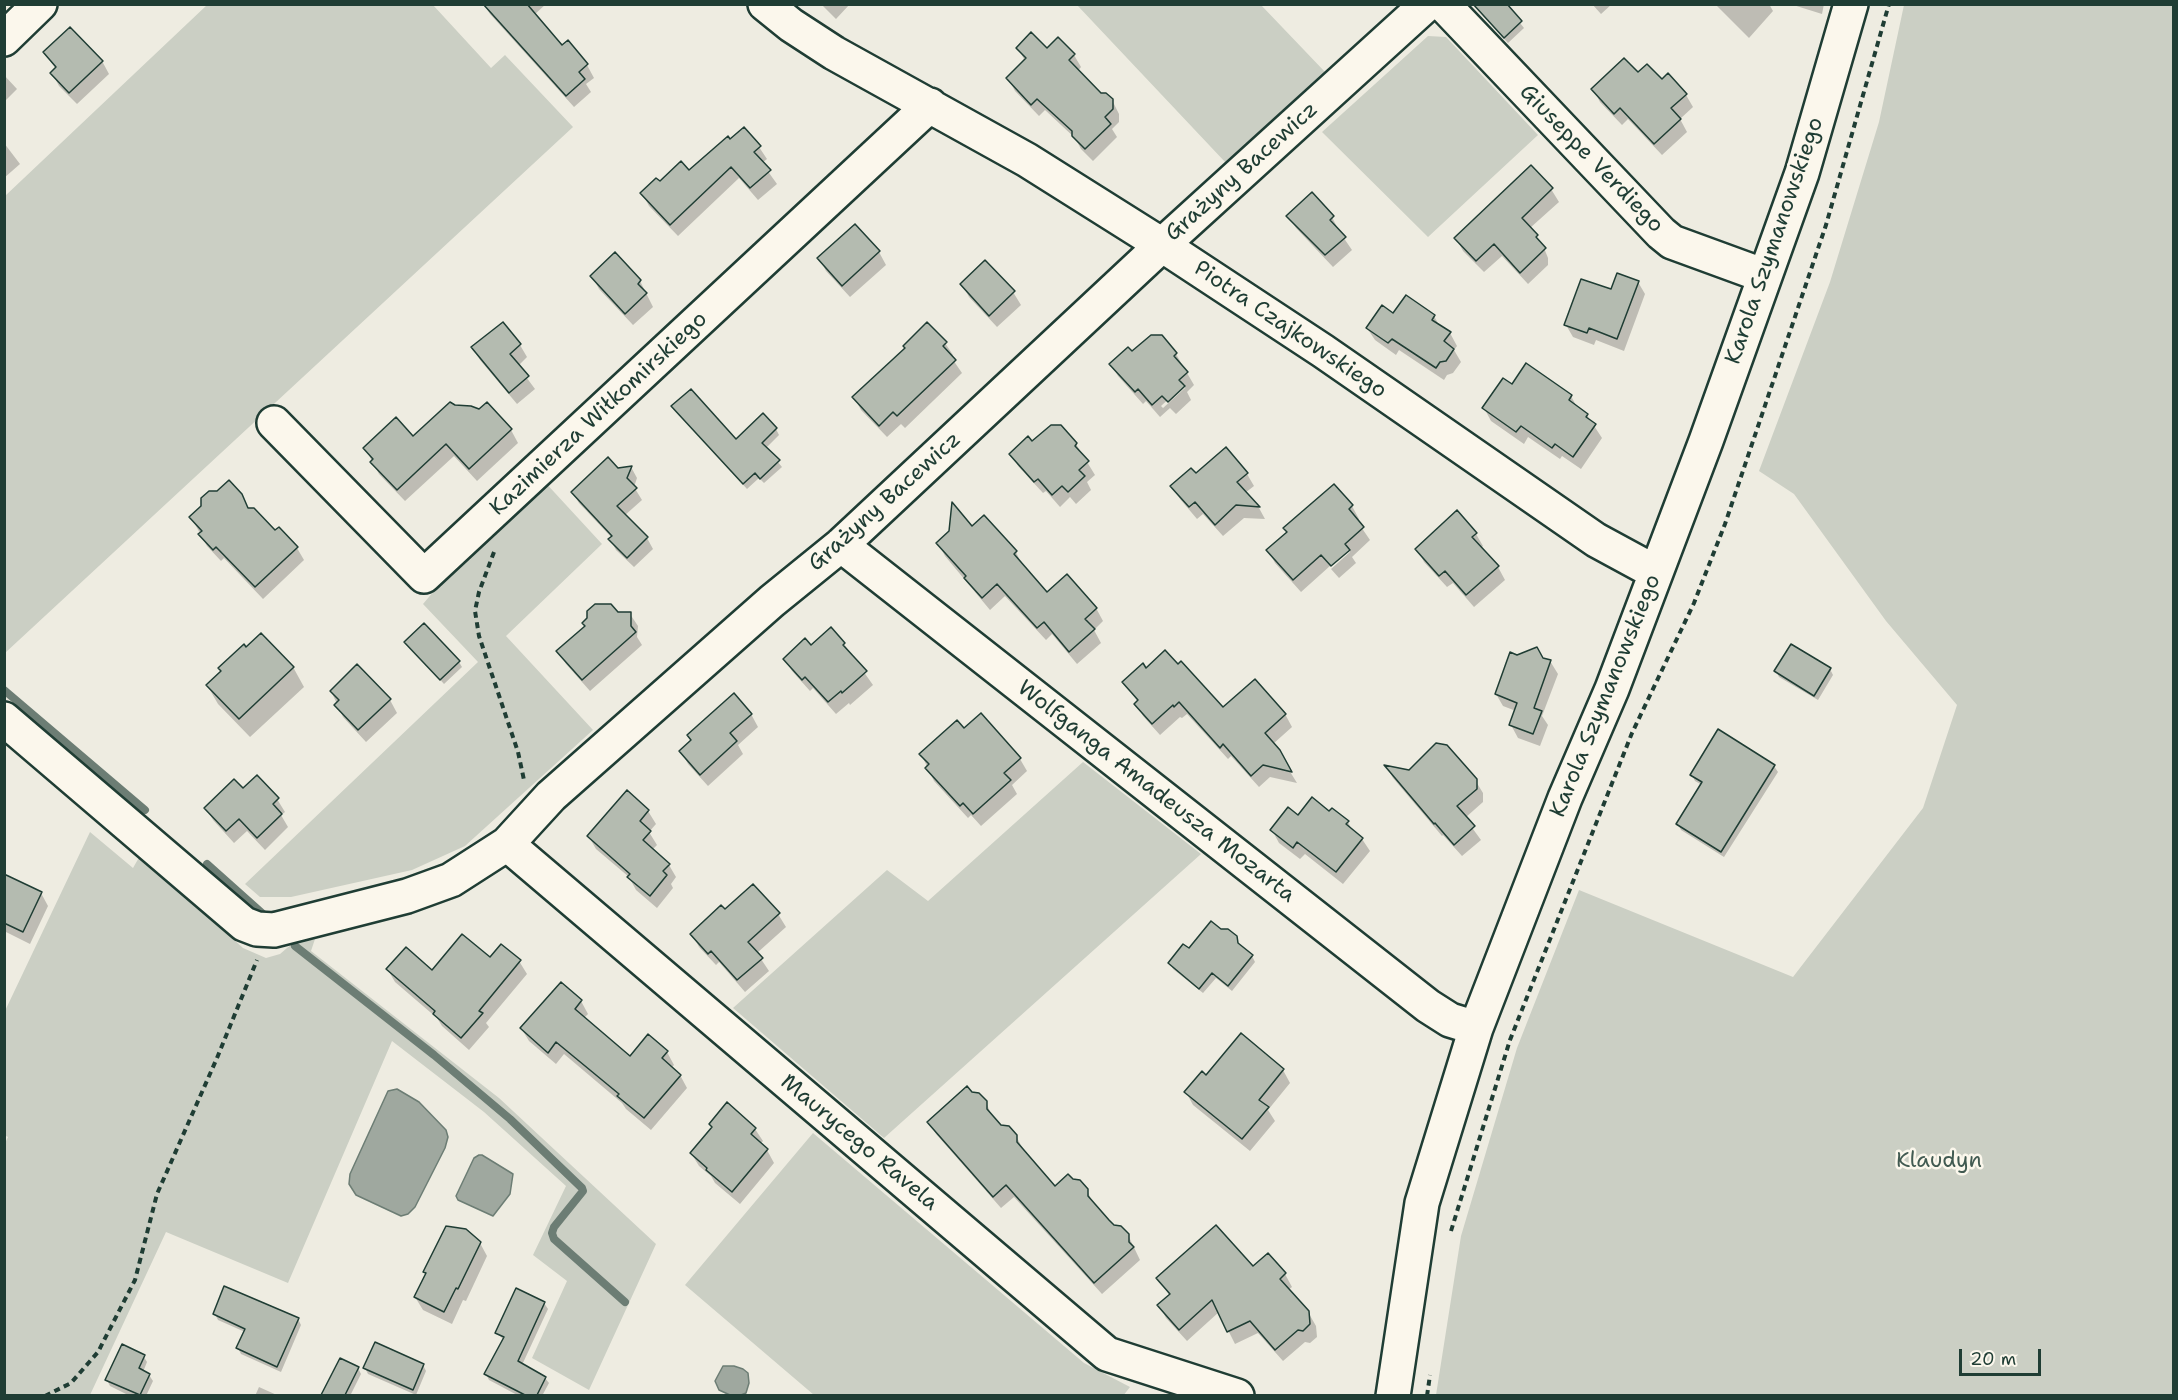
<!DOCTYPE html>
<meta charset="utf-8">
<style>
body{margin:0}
#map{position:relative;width:2178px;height:1400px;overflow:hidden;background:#eeece1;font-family:"Shantell Sans",sans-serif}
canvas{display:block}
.frame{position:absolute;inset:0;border:6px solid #1f3d34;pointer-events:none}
.scale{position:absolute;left:1959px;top:1349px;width:82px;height:27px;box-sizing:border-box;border:3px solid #1f3d34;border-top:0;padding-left:8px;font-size:18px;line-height:21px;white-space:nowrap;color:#1f3d34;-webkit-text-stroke:4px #fbf7ec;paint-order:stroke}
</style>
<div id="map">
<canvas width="2178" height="1400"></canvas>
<div class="frame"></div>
<div class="scale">20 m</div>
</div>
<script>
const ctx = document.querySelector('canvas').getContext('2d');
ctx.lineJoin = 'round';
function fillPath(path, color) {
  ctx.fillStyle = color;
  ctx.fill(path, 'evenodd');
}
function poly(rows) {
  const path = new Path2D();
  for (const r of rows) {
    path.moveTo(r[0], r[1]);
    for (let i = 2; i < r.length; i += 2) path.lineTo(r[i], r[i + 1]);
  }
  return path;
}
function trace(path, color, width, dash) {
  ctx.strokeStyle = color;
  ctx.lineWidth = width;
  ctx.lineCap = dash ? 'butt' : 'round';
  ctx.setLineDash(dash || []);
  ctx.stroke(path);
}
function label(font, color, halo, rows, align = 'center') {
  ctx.font = font + ' "Shantell Sans",sans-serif';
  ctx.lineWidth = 5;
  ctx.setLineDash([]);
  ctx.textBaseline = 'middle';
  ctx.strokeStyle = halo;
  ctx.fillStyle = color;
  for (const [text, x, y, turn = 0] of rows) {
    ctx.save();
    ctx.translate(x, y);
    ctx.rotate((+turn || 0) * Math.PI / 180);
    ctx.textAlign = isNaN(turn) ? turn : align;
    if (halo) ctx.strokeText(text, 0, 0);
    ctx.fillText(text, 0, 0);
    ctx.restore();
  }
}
const green = poly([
 [207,5,433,5,491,68,505,55,573,127,5,653,5,196],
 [1077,5,1261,5,1326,73,1226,163],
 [1904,5,2173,5,2173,1395,1436,1395,1461,1236,1517,1048,1579,890,1793,977,1923,808,1957,705,1886,621,1794,494,1759,471,1830,282,1879,122],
 [1428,36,1446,37,1538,135,1428,237,1322,132],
 [543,480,602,544,506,636,593,730,465,846,412,870,291,897,260,897,245,884,478,662,423,604,461,559],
 [1083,762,1201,854,884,1138,733,1008,887,870,928,901],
 [90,832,133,868,141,854,243,948,266,958,280,954,294,942,315,939,311,951,499,1098,656,1244,589,1390,532,1358,567,1281,533,1255,566,1186,484,1112,392,1041,288,1283,166,1232,90,1395,5,1395,4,1145,8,1137,4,1135,4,1013],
 [813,1133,1084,1363,1130,1387,1123,1396,814,1395,685,1285]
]);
const water = poly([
 [397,1089,419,1102,446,1130,448,1137,445,1148,415,1207,408,1214,401,1216,356,1195,349,1184,350,1174,388,1091,397,1089],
 [479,1155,482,1155,513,1174,510,1194,493,1216,458,1200,456,1196,474,1158,479,1155],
 [723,1366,734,1366,743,1369,748,1373,749,1383,746,1393,741,1395,730,1395,719,1390,715,1381,723,1366]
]);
const shadow = poly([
 [484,4,546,4,534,15,562,47,568,42,587,65,594,78,586,84,591,92,574,107,490,14],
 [821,4,850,4,836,19],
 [1472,4,1505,4,1524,28,1508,43],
 [1592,4,1612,4,1601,14],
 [1715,4,1769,4,1773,11,1749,38],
 [1790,4,1824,4,1822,14],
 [1058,39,1074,55,1081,67,1078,71,1101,94,1112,100,1119,114,1119,122,1112,129,1117,137,1093,161,1081,149,1075,138,1045,110,1039,116,1015,91,1008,78,1025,61,1018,48,1047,50],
 [45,53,102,61,109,74,77,104,59,86,52,73,56,69],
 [1638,74,1662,81,1686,95,1693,107,1680,119,1687,132,1662,155,1628,119,1622,125,1600,102,1593,89],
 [4,75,17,89,4,102],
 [4,143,20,164,4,178],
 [759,147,767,159,762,163,777,184,758,200,739,178,678,236,649,206,642,193,659,183,689,172],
 [1551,189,1559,202,1530,228,1544,248,1548,258,1548,265,1528,284,1502,256,1484,272,1463,251,1456,238],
 [1288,216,1332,217,1339,231,1352,250,1333,267,1296,228],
 [855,226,879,252,886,265,850,297,826,271,819,258],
 [592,276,640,281,653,307,633,325,599,289],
 [1638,282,1645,294,1624,351,1596,340,1594,345,1573,337,1566,325,1611,291],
 [962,284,1013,292,1021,305,997,327,969,297],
 [1393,315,1434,316,1440,327,1450,333,1457,346,1454,350,1461,362,1453,373,1447,375,1444,380,1399,350,1396,355,1375,340,1367,328],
 [503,324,520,345,527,357,518,366,535,389,517,404,480,360,473,348],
 [1161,337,1176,354,1194,385,1187,392,1191,400,1176,414,1170,408,1160,417,1146,401,1143,404,1118,376,1111,364],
 [1185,384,1185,388,1163,408,1161,406],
 [945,343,953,355,951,357,962,373,905,428,901,424,887,437,861,410,854,397],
 [1512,386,1571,396,1578,409,1587,415,1602,438,1581,469,1562,456,1560,459,1528,437,1524,444,1491,421,1484,408],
 [677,412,736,441,776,429,779,435,766,448,782,467,764,483,759,478,747,489],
 [511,430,518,443,477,481,454,456,405,501,379,474,365,448],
 [1032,443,1076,444,1095,475,1087,482,1091,490,1076,504,1070,497,1060,507,1046,491,1043,493,1018,466,1011,454],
 [631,467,637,478,634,487,642,500,624,516,647,538,653,549,634,567,616,550,610,539,612,538,579,503,573,493,618,470],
 [1247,474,1254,486,1245,493,1259,508,1265,519,1244,518,1223,536,1203,514,1197,519,1180,499,1172,487,1196,475],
 [241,495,249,509,275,532,297,548,304,560,263,599,224,558,221,561,207,546,191,517],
 [1352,506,1359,519,1357,521,1370,540,1352,557,1356,563,1339,578,1331,569,1350,552,1350,548,1301,592,1275,563,1268,550,1288,533],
 [972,528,1016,552,1022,565,1047,594,1096,608,1103,621,1094,630,1101,643,1077,664,1052,634,1046,640,1005,596,990,610,945,556,938,543],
 [1476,534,1483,546,1481,548,1498,567,1505,580,1474,607,1453,583,1447,587,1424,562,1417,549],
 [617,614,630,614,638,626,637,637,642,645,590,691,566,664,558,652],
 [406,642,459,662,462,667,444,684],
 [844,644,873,685,850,705,849,703,836,714,813,688,810,691,792,671,785,659,811,647],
 [246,649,293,667,304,687,250,737,218,704,207,685],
 [1517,656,1550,661,1558,674,1542,716,1548,725,1540,746,1518,738,1511,725,1516,711,1503,706,1496,694],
 [1830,669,1833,675,1818,700,1779,677,1776,671],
 [1146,670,1223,709,1285,714,1292,727,1273,744,1297,783,1270,777,1259,787,1231,756,1228,759,1187,714,1182,718,1180,717,1160,735,1143,716,1136,704,1138,702,1124,682],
 [331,691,390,700,397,713,366,742,343,717],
 [751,714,758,727,738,745,743,754,708,786,688,764,681,751],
 [980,715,1020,759,1027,771,1012,785,1017,794,981,826,971,815,968,818,934,781,921,754,964,730],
 [1774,766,1778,772,1724,857,1681,830,1678,824,1702,785,1695,781,1692,775],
 [1387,767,1475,780,1483,793,1483,802,1465,818,1481,840,1462,856,1443,835,1442,836,1393,778],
 [243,791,277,799,285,812,281,815,288,827,265,850,247,831,234,843,213,820,206,808],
 [627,793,648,811,656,824,649,832,657,845,652,850,669,865,676,877,671,884,673,888,657,908,636,890,629,877,596,849,589,837],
 [1329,813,1348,822,1353,832,1362,839,1370,851,1343,884,1305,854,1300,859,1279,843,1272,830,1298,817],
 [4,876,41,893,48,906,30,944,4,931],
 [725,912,778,914,786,927,757,953,769,971,745,992,719,962,716,965,699,947,692,934],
 [1221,931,1236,937,1240,947,1252,956,1255,962,1232,991,1216,978,1203,993,1173,969,1170,963],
 [491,959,519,961,527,974,486,1023,489,1027,469,1050,442,1026,437,1018,395,982,388,970,432,972],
 [581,1001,588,1014,584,1018,630,1058,667,1052,674,1065,671,1068,680,1075,687,1088,651,1130,626,1109,622,1103,564,1054,556,1064,529,1041,521,1028],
 [1283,1070,1290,1083,1268,1110,1275,1121,1250,1151,1193,1105,1186,1092,1207,1077],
 [986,1102,993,1119,1001,1127,1016,1136,1023,1149,1055,1188,1087,1190,1094,1206,1113,1226,1128,1235,1140,1260,1102,1294,1014,1197,1001,1208,936,1134,929,1122],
 [755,1129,763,1141,760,1144,767,1150,774,1163,740,1204,715,1183,711,1176,699,1166,691,1153],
 [480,1243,487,1256,466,1301,463,1300,452,1324,423,1310,415,1297,427,1275,425,1272],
 [1267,1255,1285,1274,1292,1287,1288,1290,1308,1312,1316,1326,1317,1337,1310,1343,1305,1342,1283,1361,1258,1333,1235,1344,1219,1312,1187,1341,1166,1318,1159,1305,1170,1296,1158,1278,1253,1268],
 [544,1303,548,1309,522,1365,545,1378,549,1383,542,1396,519,1396,489,1380,486,1374,504,1340,497,1333],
 [215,1314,298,1319,301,1325,281,1372,241,1354,238,1348,245,1332,218,1320],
 [144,1357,147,1362,143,1372,149,1375,153,1381,146,1396,130,1396,110,1386,107,1380],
 [341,1360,358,1368,361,1374,350,1396,323,1396],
 [423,1365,426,1371,416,1395,368,1374,365,1368],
 [259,1387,279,1396,255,1396]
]);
const stream = poly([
 [4,690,145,810],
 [207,864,263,914],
 [295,946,434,1055,510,1119,582,1188,583,1191,554,1227,552,1233,554,1239,625,1302]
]);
const building = poly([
 [483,4,527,4,562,45,568,40,588,64,579,72,585,79,566,96,483,4],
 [1473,4,1507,4,1522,21,1504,38,1473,4],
 [70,27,103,61,69,93,50,73,56,67,43,52,70,27],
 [1031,32,1047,48,1058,37,1075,54,1069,60,1101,93,1106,93,1113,99,1113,109,1105,117,1111,124,1085,149,1072,136,1072,131,1037,99,1031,105,1006,78,1026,58,1016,48,1031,32],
 [1624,58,1638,72,1647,64,1662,79,1668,73,1687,94,1671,108,1681,119,1654,144,1620,108,1614,114,1591,89,1624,58],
 [744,127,761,146,754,152,771,170,750,188,731,167,670,225,640,193,656,178,660,181,681,161,689,170,728,136,730,139,744,127],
 [1531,165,1553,188,1522,218,1538,235,1536,237,1546,248,1520,273,1494,244,1476,261,1454,238,1531,165],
 [1312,192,1334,216,1330,220,1346,237,1325,255,1286,216,1312,192],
 [855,224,880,251,842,286,817,258,855,224],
 [615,252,641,280,638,284,647,293,625,314,590,276,615,252],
 [985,260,1015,291,989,316,960,284,985,260],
 [1617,273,1639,281,1617,339,1589,328,1587,333,1564,325,1581,279,1611,289,1617,273],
 [1406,295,1435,315,1432,320,1451,332,1444,341,1454,349,1446,361,1440,362,1436,368,1392,339,1388,343,1366,328,1382,305,1393,313,1406,295],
 [503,322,521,344,510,354,529,376,509,393,471,347,503,322],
 [927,322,947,342,943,346,956,360,897,416,893,412,879,426,852,397,905,348,903,346,927,322],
 [1151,335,1162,335,1177,353,1174,356,1188,372,1179,380,1185,386,1168,402,1162,396,1152,405,1138,389,1135,392,1109,364,1128,347,1132,351,1151,335],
 [1526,363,1572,395,1569,400,1588,414,1586,417,1596,424,1573,457,1555,444,1552,448,1521,426,1516,432,1482,408,1503,378,1512,384,1526,363],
 [691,389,736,439,763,413,777,428,762,443,780,460,760,479,755,473,743,484,671,406,691,389],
 [450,402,455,405,471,406,479,409,487,402,512,429,469,469,446,444,397,490,370,462,373,459,363,448,396,417,413,436,450,402],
 [1051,425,1061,425,1077,443,1075,446,1089,461,1079,470,1085,476,1068,492,1062,486,1052,495,1038,479,1034,482,1009,454,1028,436,1032,441,1051,425],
 [1226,447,1248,473,1237,482,1260,507,1236,505,1215,525,1195,502,1189,507,1170,486,1191,468,1196,473,1226,447],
 [608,457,618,468,632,466,627,478,637,488,617,506,648,537,627,558,608,539,612,536,571,492,608,457],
 [229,480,242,494,248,508,254,508,275,530,279,527,298,547,255,587,216,547,213,550,198,534,202,531,189,517,201,506,201,498,209,491,217,491,229,480],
 [1334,484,1353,505,1349,509,1364,527,1345,544,1350,550,1331,566,1321,555,1293,580,1266,550,1287,532,1283,528,1334,484],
 [952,502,972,526,984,515,1017,551,1014,554,1047,592,1067,574,1097,608,1085,619,1095,629,1069,652,1044,622,1037,628,997,584,982,598,964,578,966,576,936,543,949,531,952,502],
 [1457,510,1477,533,1472,537,1499,566,1466,595,1445,571,1439,576,1415,549,1457,510],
 [595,604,611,604,618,612,631,612,631,626,636,632,582,680,556,651,585,626,582,623,587,618,587,611,595,604],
 [424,623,460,661,440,680,404,642,424,623],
 [831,627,845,643,843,645,867,671,842,693,841,691,828,702,805,677,802,680,783,659,805,638,811,645,831,627],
 [261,633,294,667,239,719,206,685,221,671,218,668,244,644,246,647,261,633],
 [1791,644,1831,668,1814,696,1774,671,1791,644],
 [1537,647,1543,658,1551,660,1534,708,1542,711,1533,734,1509,725,1517,703,1495,694,1510,652,1517,655,1537,647],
 [1165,650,1178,664,1181,661,1223,707,1255,679,1286,714,1265,733,1280,750,1292,772,1263,765,1251,776,1223,744,1220,748,1179,702,1174,707,1173,705,1152,724,1134,704,1138,700,1122,682,1143,663,1146,668,1165,650],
 [357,664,391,699,358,730,334,705,339,700,330,691,357,664],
 [734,693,752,714,730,733,737,741,700,775,679,751,691,740,687,735,734,693],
 [981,713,1021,758,1004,773,1011,780,973,814,963,803,960,806,925,768,929,764,919,754,957,720,964,728,981,713],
 [1718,729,1775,765,1721,852,1676,824,1702,782,1690,775,1718,729],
 [1436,743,1447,745,1477,779,1477,789,1457,806,1475,826,1454,845,1435,823,1434,824,1384,765,1409,770,1436,743],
 [257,775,279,798,273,804,282,814,257,838,239,819,226,831,204,808,234,779,243,788,257,775],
 [627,790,649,810,640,821,651,831,643,840,670,864,663,871,667,875,650,896,627,877,630,874,587,836,627,790],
 [1312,797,1329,811,1332,808,1349,821,1346,824,1363,838,1336,872,1297,842,1293,848,1270,830,1288,807,1298,815,1312,797],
 [4,874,42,892,23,932,4,923,4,874],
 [753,884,780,913,748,942,763,958,737,980,711,951,708,954,690,934,721,905,725,909,753,884],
 [1211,921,1221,929,1228,929,1237,936,1238,943,1253,955,1228,986,1212,973,1199,989,1168,963,1183,944,1189,948,1211,921],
 [462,934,490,957,501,944,521,960,479,1011,483,1013,461,1038,433,1014,435,1011,386,969,406,947,432,970,462,934],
 [561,982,582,1000,575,1009,630,1056,648,1034,668,1051,662,1058,681,1075,644,1118,617,1096,619,1094,556,1042,548,1053,520,1028,561,982],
 [1241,1033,1284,1069,1259,1100,1269,1107,1242,1139,1184,1092,1202,1071,1206,1075,1241,1033],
 [967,1086,972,1092,979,1093,987,1101,987,1109,1001,1125,1009,1126,1017,1135,1017,1142,1055,1186,1068,1174,1073,1179,1080,1180,1088,1189,1088,1196,1109,1220,1114,1225,1121,1226,1129,1234,1129,1242,1134,1247,1094,1283,1006,1185,993,1197,927,1122,967,1086],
 [727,1102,756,1128,751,1134,768,1149,732,1192,706,1170,707,1168,690,1153,712,1127,709,1124,727,1102],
 [1216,1225,1253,1266,1268,1253,1286,1273,1280,1279,1309,1311,1310,1324,1303,1331,1298,1330,1275,1350,1250,1321,1227,1332,1212,1300,1179,1330,1157,1305,1170,1294,1156,1278,1216,1225],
 [446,1226,466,1229,481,1242,458,1289,456,1288,444,1312,414,1297,426,1273,423,1272,446,1226],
 [224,1286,299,1318,277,1367,236,1348,245,1329,213,1314,224,1286],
 [516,1288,545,1302,518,1361,546,1377,537,1395,525,1395,484,1374,504,1337,495,1333,516,1288],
 [375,1342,424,1364,413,1390,363,1368,375,1342],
 [122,1344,145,1355,139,1368,150,1374,140,1395,105,1380,122,1344],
 [340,1358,359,1367,345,1395,321,1395,340,1358]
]);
const path = poly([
 [494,552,479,592,475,611,479,636,518,752,524,780],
 [1451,1231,1510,1040,1632,733,1694,603,1725,524,1826,225,1889,4],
 [45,1396,71,1383,98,1352,135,1280,157,1194,217,1058,257,960],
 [1427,1396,1430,1375]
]);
const street = poly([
 [765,4,791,25,834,53,1027,160,1162,245,1323,351,1596,540,1655,572],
 [1443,4,1661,233,1672,242,1765,276],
 [4,39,40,4],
 [274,423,424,576,930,105],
 [841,545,1428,1006,1450,1020,1476,1028],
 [4,719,244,924,257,929,274,930,407,896,451,880,507,844,551,796,772,601,841,545,1162,245,1427,4],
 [507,844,1107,1354,1237,1396],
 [1393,1396,1422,1203,1476,1028,1565,798,1612,689,1706,441,1802,173,1851,4]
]);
const streetNames = [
 ["Giuseppe Verdiego",1591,159,46],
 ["Grażyny Bacewicz",1242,172,-42],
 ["Karola Szymanowskiego",1775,241,-71],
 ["Piotra Czajkowskiego",1290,330,34],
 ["Kazimierza Wiłkomirskiego",599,414,-43],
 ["Grażyny Bacewicz",885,502,-42],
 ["Karola Szymanowskiego",1606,696,-68],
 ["Wolfganga Amadeusza Mozarta",1156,792,38],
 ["Maurycego Ravela",859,1143,40]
];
const parkNames = [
 ["Klaudyn",1939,1161]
];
fillPath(green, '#cbcfc4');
fillPath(water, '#9fa89f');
trace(water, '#6c7d74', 1.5);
fillPath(shadow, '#0003');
trace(stream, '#6c7d74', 8);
fillPath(building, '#b4bbb0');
trace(building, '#1f3d34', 1.5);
trace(street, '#1f3d34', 38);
trace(path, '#1f3d34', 4, [6, 4.5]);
trace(street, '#fbf7ec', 33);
label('22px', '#1f3d34', '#fbf7ec', streetNames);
label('22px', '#415a51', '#fbf7ec', parkNames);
</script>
